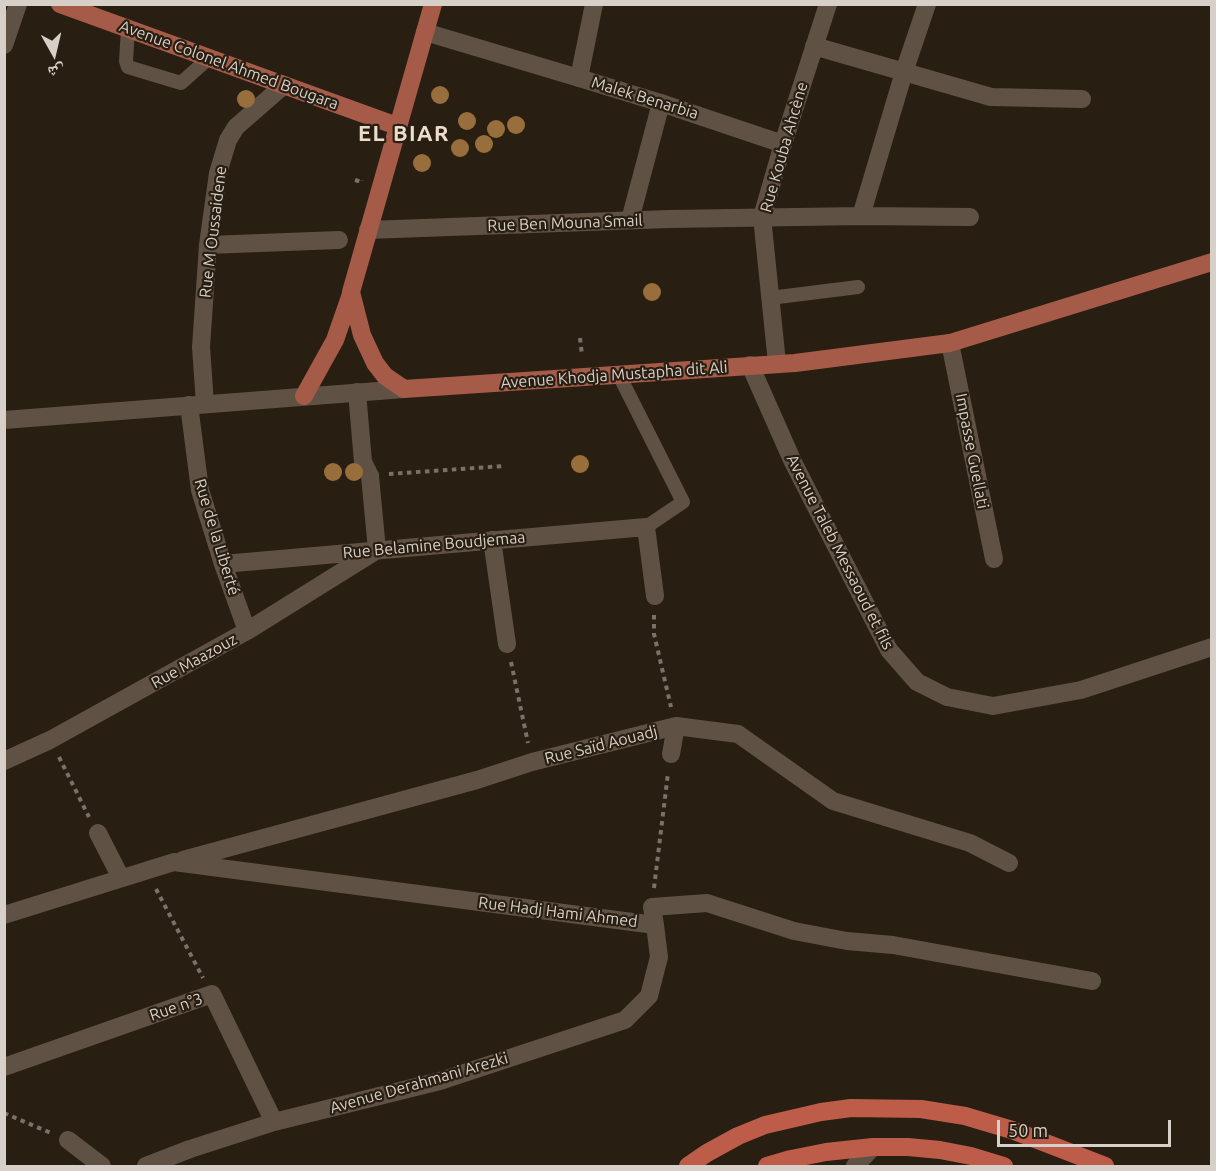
<!DOCTYPE html>
<meta charset="utf-8">
<style>
body{margin:0}
#map{position:relative;width:1216px;height:1171px;overflow:hidden;background:#291e12;font-family:Ubuntu,"Noto Naskh Arabic",sans-serif}
canvas{display:block}
.frame{position:absolute;inset:0;border:6px solid #d7d0c8;pointer-events:none}
.north{position:absolute;left:24px;top:24px;width:60px;height:60px;-webkit-text-stroke:4px #291e12;paint-order:stroke;rotate:172deg;font-size:16px;font-weight:700;line-height:24px;text-align:center;color:#d7d0c8}
.north::after{content:'';display:block;margin:auto;width:21px;height:27px;background:#d7d0c8;clip-path:polygon(50% 0,100% 100%,50% 72%,0 100%)}
.scale{position:absolute;left:997px;top:1120px;width:174px;height:27px;box-sizing:border-box;border:3px solid #d7d0c8;border-top:0;padding-left:8px;font-size:18px;line-height:21px;white-space:nowrap;color:#d7d0c8;-webkit-text-stroke:4px #291e12;paint-order:stroke}
</style>
<div id="map">
<canvas width="1216" height="1171"></canvas>
<div class="frame"></div>
<div class="north">ش</div>
<div class="scale">50 m</div>
</div>
<script>
const ctx = document.querySelector('canvas').getContext('2d');
ctx.lineJoin = 'round';
function poly(rows) {
  const path = new Path2D();
  for (const r of rows) {
    path.moveTo(r[0], r[1]);
    for (let i = 2; i < r.length; i += 2) path.lineTo(r[i], r[i + 1]);
  }
  return path;
}
function trace(path, color, width, dash) {
  ctx.strokeStyle = color;
  ctx.lineWidth = width;
  ctx.lineCap = dash ? 'butt' : 'round';
  ctx.setLineDash(dash || []);
  ctx.stroke(path);
}
function label(font, color, halo, rows, align = 'center') {
  ctx.font = font + ' Ubuntu,sans-serif';
  ctx.lineWidth = 4.5;
  ctx.setLineDash([]);
  ctx.textBaseline = 'middle';
  ctx.strokeStyle = halo;
  ctx.fillStyle = color;
  for (const [text, x, y, turn = 0] of rows) {
    ctx.save();
    ctx.translate(x, y);
    ctx.rotate((+turn || 0) * Math.PI / 180);
    ctx.textAlign = isNaN(turn) ? turn : align;
    if (halo) ctx.strokeText(text, 0, 0);
    ctx.fillText(text, 0, 0);
    ctx.restore();
  }
}
const path = poly([
 [355,180,362,182,362,180],
 [580,338,582,355],
 [389,474,504,466],
 [654,615,654,634,671,707],
 [511,662,528,743],
 [59,757,89,817],
 [654,888,668,773],
 [156,889,203,978],
 [4,1113,51,1133]
]);
const service = poly([
 [128,29,126,61,128,67,181,83,209,58],
 [770,298,858,287],
 [619,375,683,502,646,527]
]);
const pedestrian = poly([
 [425,32,579,78],
 [4,45,18,4],
 [661,103,783,144],
 [861,216,904,72],
 [368,230,669,219,861,216,970,217],
 [208,245,339,240],
 [357,392,363,462,370,476],
 [205,404,201,347,208,245,218,173,228,140,236,127,284,85]
]);
const minor = poly([
 [594,4,579,78,661,103,630,220],
 [814,46,991,97,1082,99],
 [904,72,927,4],
 [950,343,994,559],
 [777,363,762,217,783,144,828,4],
 [189,405,200,490,223,564,247,631],
 [492,540,507,644],
 [223,564,646,527,655,596],
 [671,754,676,726],
 [4,761,50,740,247,631,377,550,370,476],
 [98,833,121,878],
 [183,860,477,780,532,762,676,726,738,734,833,801,970,843,1009,863],
 [4,915,174,862,655,925,652,907,707,903,794,931,847,941,893,945,1092,981],
 [4,1067,212,994,274,1122],
 [68,1140,102,1166],
 [146,1166,190,1149,274,1122,440,1081,625,1020,649,996,659,957,655,925],
 [855,1166,873,1147]
]);
const tertiary = poly([
 [750,365,793,462,889,650,917,682,947,697,993,706,1081,690,1212,647]
]);
const secondary = poly([
 [4,420,404,389]
]);
const primary = poly([
 [60,4,397,126],
 [433,4,351,292,362,335,375,363,385,376,404,389,795,363,950,343,1212,262],
 [304,396,335,340,351,294]
]);
const trunk = poly([
 [688,1166,707,1153,738,1136,765,1125,821,1112,851,1108,921,1109,965,1116,1012,1130,1105,1166],
 [767,1166,791,1159,826,1152,873,1147,908,1147,940,1150,971,1156,1004,1166]
]);
const trees = [
 [440,95],
 [246,99],
 [467,121],
 [516,125],
 [496,129],
 [484,144],
 [460,148],
 [422,163],
 [652,292],
 [580,464],
 [333,472],
 [354,472]
];
const streetNames = [
 ["Avenue Colonel Ahmed Bougara",229,65,20],
 ["Malek Benarbia",645,98,17],
 ["Rue Kouba Ahcène",784,147,-74],
 ["Rue Ben Mouna Smail",565,223,-2],
 ["Rue M Oussaidene",213,232,-83],
 ["Avenue Khodja Mustapha dit Ali",614,375,-4],
 ["Impasse Guellati",972,451,79],
 ["Rue de la Liberté",217,537,73],
 ["Rue Belamine Boudjemaa",434,545,-5],
 ["Avenue Taleb Messaoud et fils",840,552,63],
 ["Rue Maazouz",194,661,-29],
 ["Rue Saïd Aouadj",601,745,-14],
 ["Rue Hadj Hami Ahmed",558,912,7],
 ["Rue n°3",176,1007,-19],
 ["Avenue Derahmani Arezki",419,1083,-16]
];
const districtNames = [
 ["EL BIAR",404,134]
];
trace(path, '#7b7167', 4, [4.5, 4.5]);
trace(service, '#5f5244', 14);
trace(pedestrian, '#5f5244', 18);
trace(minor, '#5f5244', 18);
trace(tertiary, '#5f5244', 18);
trace(secondary, '#5f5244', 18);
trace(primary, '#a65a48', 18);
trace(trunk, '#be5c4a', 18);
ctx.fillStyle = '#986e3c';
for (const [x, y] of trees) {
  ctx.beginPath();
  ctx.arc(x, y, 9, 0, 2 * Math.PI);
  ctx.fill();
}
label('16px', '#d7d0c8', '#291e12', streetNames);
ctx.letterSpacing = '1.5px';
label('bold 22px', '#ecdecd', '#291e12', districtNames);
ctx.letterSpacing = '0px';
</script>
